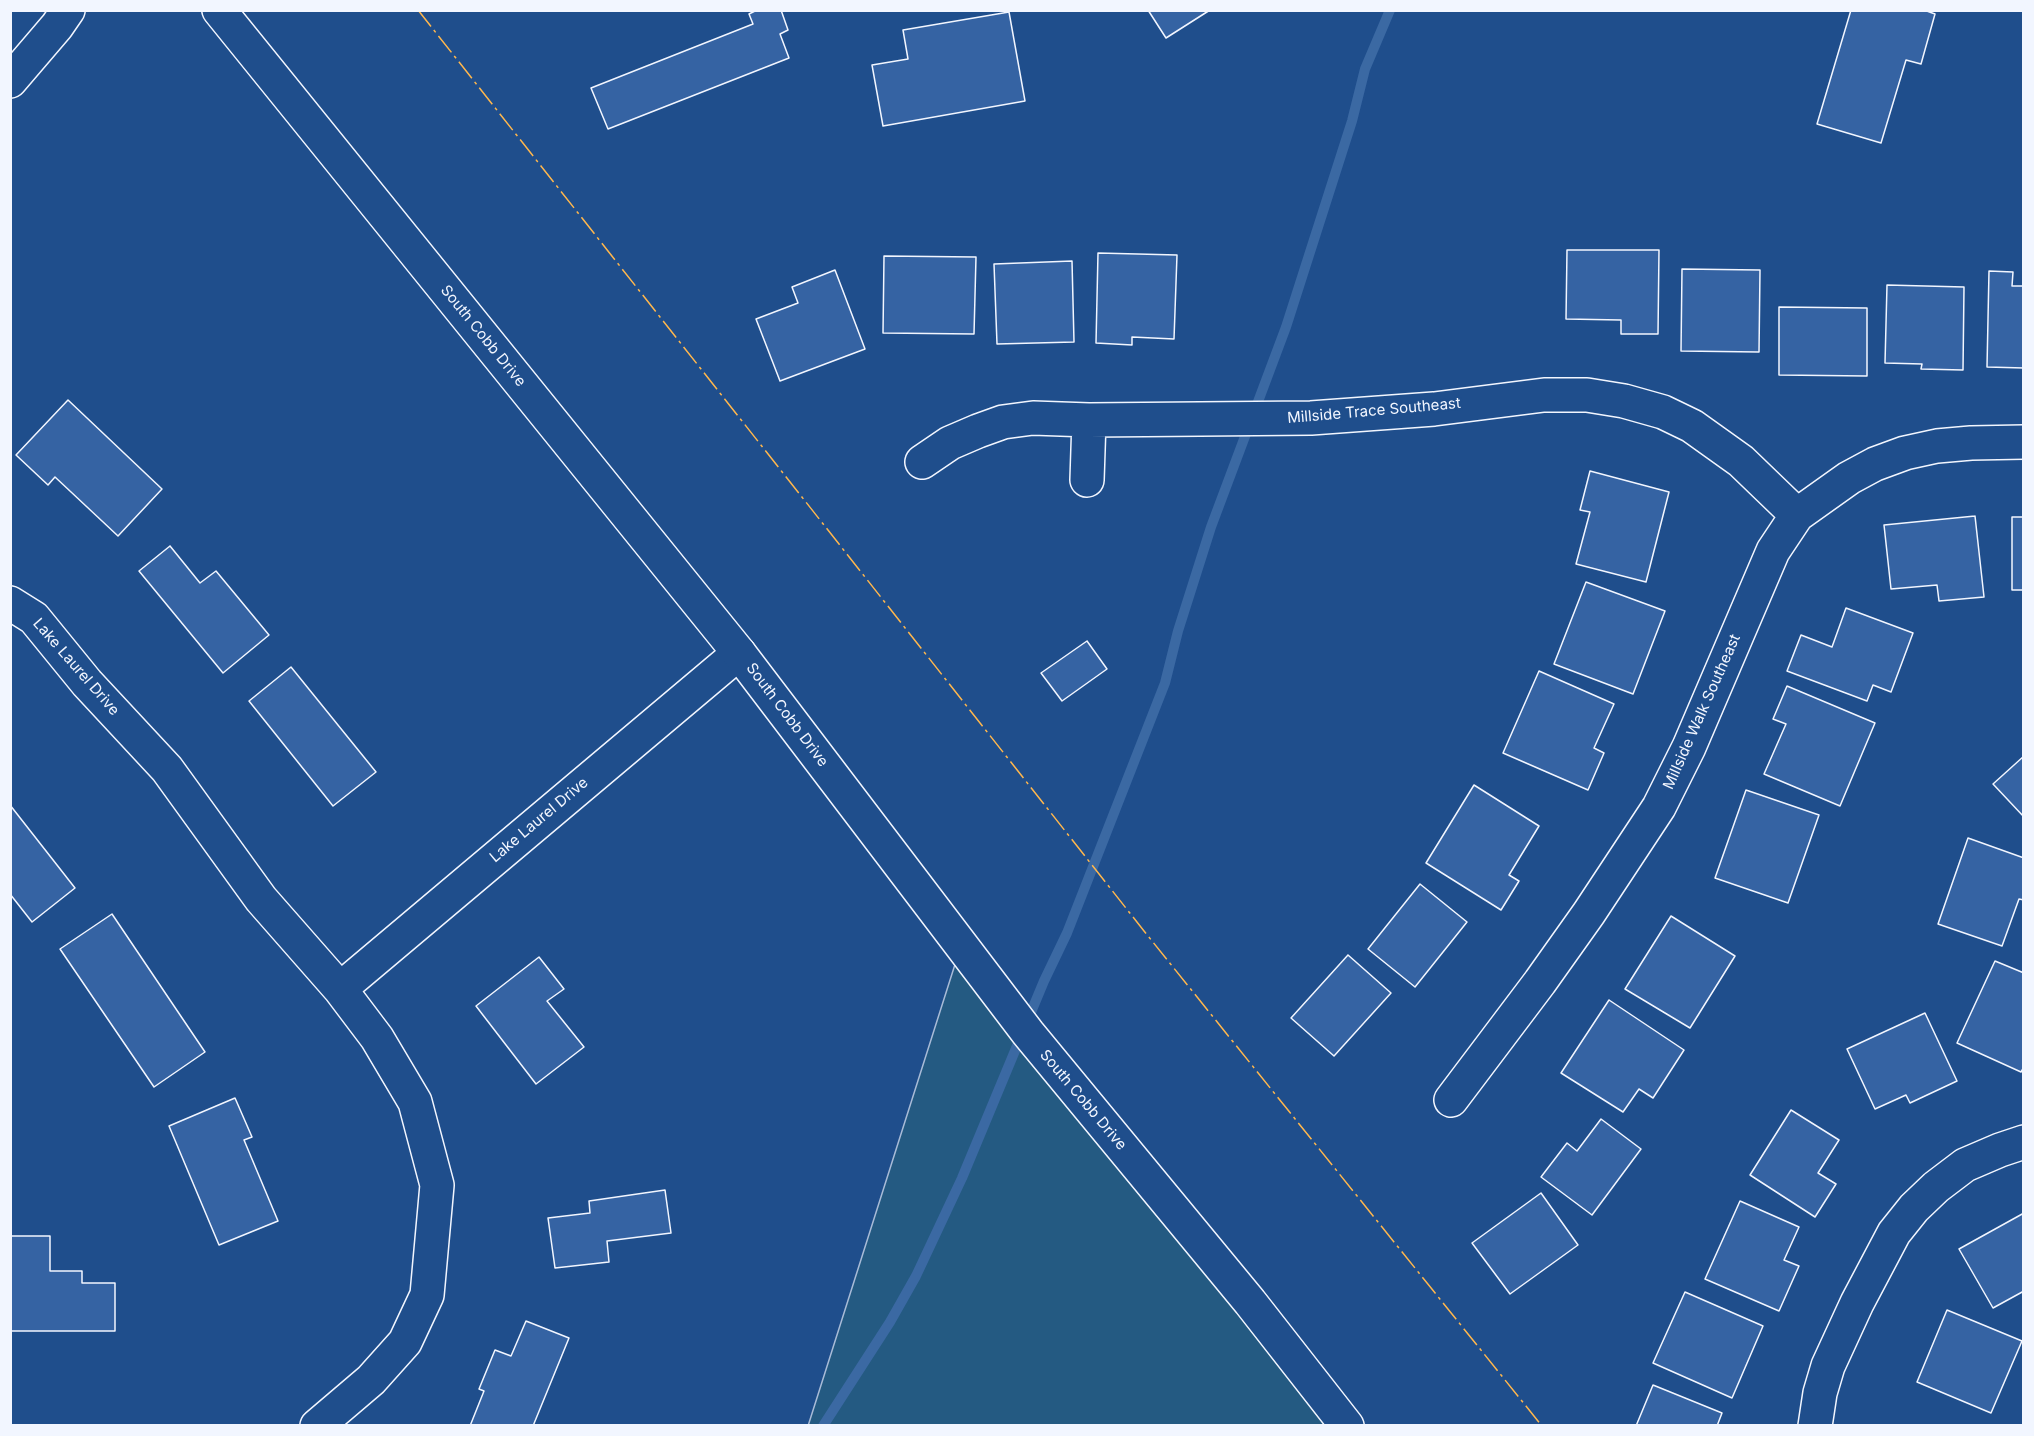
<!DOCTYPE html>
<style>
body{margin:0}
#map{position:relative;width:2034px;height:1436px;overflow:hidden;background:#1f4e8c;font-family:Inter,sans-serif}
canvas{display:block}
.frame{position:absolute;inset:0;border:12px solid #f2f6ff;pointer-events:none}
</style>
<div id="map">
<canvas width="2034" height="1436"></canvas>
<div class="frame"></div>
</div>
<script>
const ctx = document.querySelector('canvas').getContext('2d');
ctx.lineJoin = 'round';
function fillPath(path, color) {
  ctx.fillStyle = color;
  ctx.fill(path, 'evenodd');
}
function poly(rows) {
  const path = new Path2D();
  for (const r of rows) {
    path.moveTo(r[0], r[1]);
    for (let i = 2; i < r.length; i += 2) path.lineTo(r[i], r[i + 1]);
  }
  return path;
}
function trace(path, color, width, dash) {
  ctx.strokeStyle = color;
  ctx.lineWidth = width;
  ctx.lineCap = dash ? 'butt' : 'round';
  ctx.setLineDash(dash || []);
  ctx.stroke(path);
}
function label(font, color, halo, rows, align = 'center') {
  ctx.font = font + ' Inter,sans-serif';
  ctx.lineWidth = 4.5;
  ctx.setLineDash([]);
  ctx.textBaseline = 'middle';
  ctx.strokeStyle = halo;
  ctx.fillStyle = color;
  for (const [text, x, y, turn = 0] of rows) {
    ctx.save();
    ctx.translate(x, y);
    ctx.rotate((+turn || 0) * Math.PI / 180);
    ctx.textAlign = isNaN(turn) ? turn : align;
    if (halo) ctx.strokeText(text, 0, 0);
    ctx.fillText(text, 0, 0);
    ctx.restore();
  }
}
const green = poly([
 [958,955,1363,1426,808,1426,958,955]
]);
const stream = poly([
 [823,1426,890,1322,916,1276,962,1178,1044,981,1067,933,1165,683,1178,631,1211,527,1286,327,1352,121,1365,69,1390,10]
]);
const building = poly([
 [757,10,781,10,788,30,780,34,789,58,608,129,591,88,753,24,749,14,757,10],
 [1148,10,1210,10,1166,38,1148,10],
 [1851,10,1924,10,1935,14,1921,64,1906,60,1881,143,1817,124,1851,10],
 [1009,12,1025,101,883,126,872,65,908,59,903,30,1009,12],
 [1567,250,1659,250,1658,334,1621,334,1621,320,1566,319,1567,250],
 [1098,253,1177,255,1174,339,1132,337,1132,345,1096,343,1098,253],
 [884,256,976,257,974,334,883,333,884,256],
 [1072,261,1074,342,997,344,994,264,1072,261],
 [1682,269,1760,270,1759,352,1681,351,1682,269],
 [835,270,865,349,780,381,756,319,798,303,792,287,835,270],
 [1989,271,2013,272,2012,286,2024,286,2024,368,1987,367,1989,271],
 [1887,285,1964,287,1963,370,1921,369,1922,364,1885,363,1887,285],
 [1779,307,1867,308,1867,376,1779,375,1779,307],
 [68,400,162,489,118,536,55,477,48,485,16,455,68,400],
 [1590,471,1669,492,1646,582,1576,564,1590,512,1580,510,1590,471],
 [1975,516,1984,597,1939,601,1937,585,1891,589,1884,525,1975,516],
 [2012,517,2024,517,2024,590,2012,590,2012,517],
 [170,546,200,583,216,571,269,635,223,673,139,571,170,546],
 [1586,582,1665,611,1633,694,1554,664,1586,582],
 [1846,608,1913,633,1891,692,1873,685,1867,701,1787,671,1801,635,1832,647,1846,608],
 [1087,641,1107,669,1062,701,1041,673,1087,641],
 [291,667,376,772,333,806,249,701,291,667],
 [1539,671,1614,704,1594,748,1604,753,1588,790,1503,753,1539,671],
 [1787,686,1875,723,1840,806,1764,774,1786,724,1773,719,1787,686],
 [2024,756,2024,817,1993,784,2024,756],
 [1474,785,1539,826,1509,875,1519,881,1501,910,1426,863,1474,785],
 [1746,790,1819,815,1788,903,1715,878,1746,790],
 [10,805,75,888,32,922,10,894,10,805],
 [1968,838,2024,858,2024,900,2019,899,2002,946,1938,924,1968,838],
 [1420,884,1467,922,1415,987,1368,949,1420,884],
 [112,914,205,1052,154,1087,60,949,112,914],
 [1671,916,1735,956,1690,1028,1625,989,1671,916],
 [1348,955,1391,993,1334,1056,1291,1018,1348,955],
 [539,957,564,989,547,1001,584,1047,536,1084,476,1006,539,957],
 [1995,961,2024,973,2024,1067,2021,1072,1957,1043,1995,961],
 [1609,1000,1684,1050,1653,1098,1639,1089,1623,1112,1561,1073,1609,1000],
 [1925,1013,1957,1081,1910,1103,1906,1095,1875,1109,1847,1049,1925,1013],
 [235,1098,252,1137,244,1140,278,1221,219,1245,169,1126,235,1098],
 [1791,1110,1839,1140,1818,1173,1836,1184,1815,1217,1750,1175,1791,1110],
 [1601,1119,1641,1149,1592,1215,1541,1177,1567,1143,1577,1151,1601,1119],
 [665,1190,671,1233,607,1241,609,1262,555,1268,548,1218,590,1213,589,1201,665,1190],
 [1541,1193,1578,1245,1510,1294,1472,1243,1541,1193],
 [1740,1201,1799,1227,1784,1260,1799,1266,1779,1311,1705,1279,1740,1201],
 [2024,1213,2024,1291,1993,1308,1959,1249,2024,1213],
 [10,1236,50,1236,50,1271,82,1271,82,1283,115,1283,115,1331,10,1331,10,1236],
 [1685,1292,1763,1326,1732,1398,1653,1363,1685,1292],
 [1947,1310,2022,1341,1991,1413,1917,1382,1947,1310],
 [526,1321,569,1338,533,1426,470,1426,484,1391,479,1389,495,1350,511,1356,526,1321],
 [1653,1385,1722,1413,1717,1426,1636,1426,1653,1385]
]);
const minor = poly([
 [10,81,57,26,68,10],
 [922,462,950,443,978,431,1003,422,1033,418,1089,420,1311,418,1434,409,1544,395,1587,395,1624,401,1663,412,1692,426,1741,461,1797,515],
 [1087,480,1089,420],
 [10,603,34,618,87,683,167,769,261,899,340,989,377,1038,415,1102,437,1185,427,1295,405,1342,371,1380,317,1426],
 [340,989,739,653],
 [1451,1100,1540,982,1589,913,1659,807,1689,747,1773,551,1797,515,1849,478,1875,464,1905,453,1937,446,1971,443,2024,442],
 [1815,1426,1820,1393,1828,1366,1857,1303,1894,1233,1914,1208,1936,1187,1965,1165,2000,1150,2024,1142]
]);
const major = poly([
 [219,10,739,653,1028,1033,1250,1302,1347,1426]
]);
const power = poly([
 [418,10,1144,931,1542,1426]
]);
const streetNames = [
 ["South Cobb Drive",483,336,51],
 ["Millside Trace Southeast",1374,411,-5],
 ["Lake Laurel Drive",76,667,49],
 ["Millside Walk Southeast",1702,712,-66],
 ["South Cobb Drive",787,715,53],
 ["Lake Laurel Drive",539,820,-40],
 ["South Cobb Drive",1083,1100,50]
];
fillPath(green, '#245a82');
trace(green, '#a8bbd7', 1.5);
trace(stream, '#3b69a3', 10);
fillPath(building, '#3563a3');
trace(building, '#f2f6ff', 1.5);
trace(minor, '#f2f6ff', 36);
trace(major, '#f2f6ff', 36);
trace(minor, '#1f4e8c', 33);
trace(major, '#1f4e8c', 33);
trace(power, '#ffb74d', 1.5, [21, 4.5, 3, 4.5]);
label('15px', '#f2f6ff', '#1f4e8c', streetNames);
</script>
